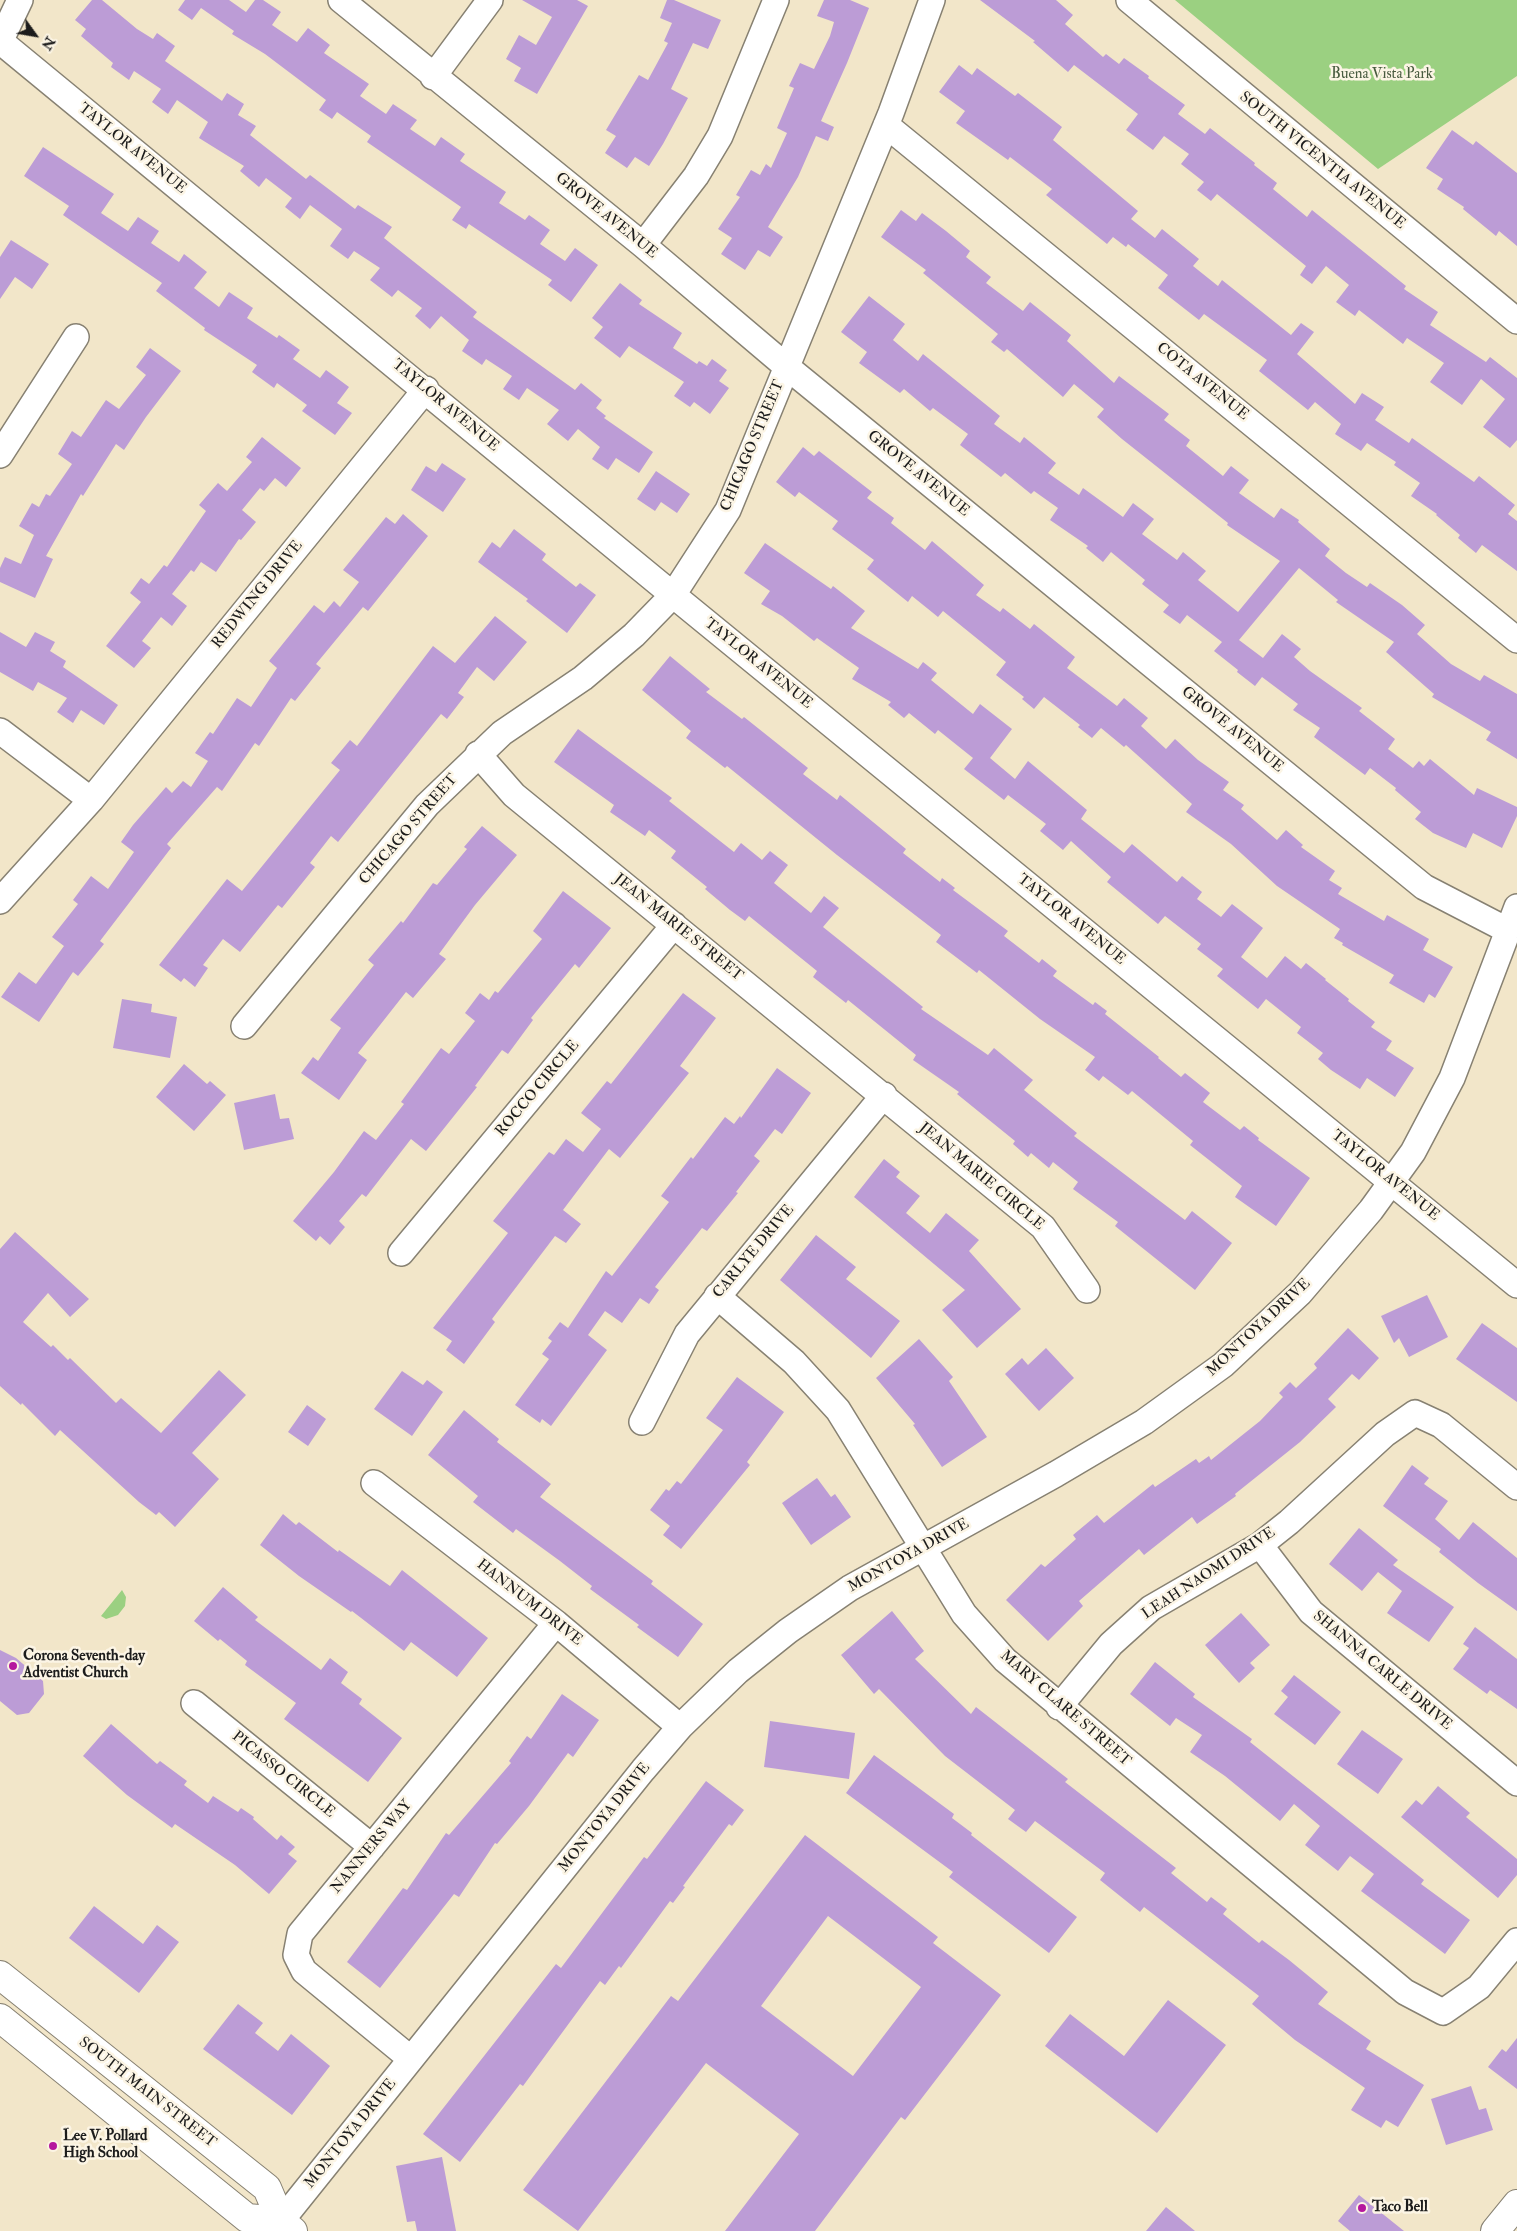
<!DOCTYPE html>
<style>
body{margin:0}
#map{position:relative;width:1517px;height:2231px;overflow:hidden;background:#f2e6c9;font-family:"IM FELL Double Pica",serif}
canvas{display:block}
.north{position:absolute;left:10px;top:10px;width:50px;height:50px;-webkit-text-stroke:4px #fcf5e5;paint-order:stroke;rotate:122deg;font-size:14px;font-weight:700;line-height:20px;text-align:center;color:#1c1c1c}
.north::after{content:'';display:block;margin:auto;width:18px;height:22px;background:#1c1c1c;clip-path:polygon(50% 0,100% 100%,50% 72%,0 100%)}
</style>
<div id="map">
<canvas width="1517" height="2231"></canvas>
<div class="north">N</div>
</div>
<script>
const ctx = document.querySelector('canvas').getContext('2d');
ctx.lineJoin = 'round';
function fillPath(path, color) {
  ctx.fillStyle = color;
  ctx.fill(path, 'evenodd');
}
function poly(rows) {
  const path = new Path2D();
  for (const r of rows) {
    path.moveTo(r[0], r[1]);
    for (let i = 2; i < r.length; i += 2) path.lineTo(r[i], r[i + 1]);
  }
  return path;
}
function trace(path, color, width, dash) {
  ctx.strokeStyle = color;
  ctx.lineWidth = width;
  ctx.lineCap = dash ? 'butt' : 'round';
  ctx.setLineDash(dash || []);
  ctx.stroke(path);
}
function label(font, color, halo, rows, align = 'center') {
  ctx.font = font + ' "IM FELL Double Pica",serif';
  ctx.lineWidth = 5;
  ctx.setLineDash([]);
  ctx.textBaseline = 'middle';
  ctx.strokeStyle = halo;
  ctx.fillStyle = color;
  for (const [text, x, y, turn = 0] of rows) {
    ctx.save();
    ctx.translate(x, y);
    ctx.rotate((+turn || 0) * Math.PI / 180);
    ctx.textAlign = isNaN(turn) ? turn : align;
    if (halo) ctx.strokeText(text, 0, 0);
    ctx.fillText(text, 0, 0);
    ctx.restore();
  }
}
const green = poly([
 [1175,0,1517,0,1517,76,1378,169],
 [122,1590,126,1597,125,1606,118,1615,106,1619,101,1616]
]);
const building = poly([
 [92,0,102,0,137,29,153,39,157,33,175,46,165,61,222,101,227,93,244,104,238,115,256,126,250,135,306,179,310,175,355,209,358,205,392,227,384,238,477,312,473,317,575,390,581,383,602,400,596,408,606,416,604,418,653,452,639,473,616,458,608,470,592,459,600,447,578,429,568,441,547,424,559,410,527,388,519,400,503,389,512,376,486,359,482,365,462,351,469,340,441,316,430,329,415,316,422,308,398,290,392,297,370,280,380,268,354,251,348,259,330,246,342,229,310,205,300,219,285,207,292,198,266,178,259,187,240,171,244,166,199,138,208,122,177,100,168,114,152,102,161,89,134,71,129,80,111,67,113,63,81,36,86,29,75,20],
 [185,0,229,0,246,12,255,0,263,0,281,12,272,25,297,42,308,28,330,45,324,53,369,84,360,96,386,114,393,104,417,120,410,129,435,146,441,137,465,154,460,161,506,192,499,203,525,220,529,215,550,230,540,244,565,261,575,248,598,265,571,302,548,285,552,280,469,224,466,229,452,220,461,207,367,142,371,136,337,112,332,119,319,110,326,100,265,54,232,34,234,31,201,8,192,20,178,10],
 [522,0,577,0,588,6,537,94,514,81,521,68,506,59,519,35,536,45,552,17],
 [667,0,674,0,721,20,708,49,693,43,671,89,688,98,663,144,649,166,635,157,627,168,605,153,616,136,606,130,639,75,648,80,668,43,664,41,672,23,660,18],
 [824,0,850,0,869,8,847,63,821,121,834,127,828,141,816,136,798,177,768,227,783,237,770,257,758,250,745,270,721,254,732,238,718,229,740,197,736,195,751,170,760,175,766,164,771,168,787,133,777,128,794,88,789,86,800,63,814,69,830,36,834,22,817,16],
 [980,0,1056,0,1073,15,1065,24,1103,57,1106,54,1119,64,1124,58,1149,76,1148,78,1185,105,1178,114,1205,134,1210,128,1255,163,1254,165,1277,183,1273,189,1307,217,1312,210,1406,286,1404,289,1438,312,1430,325,1486,362,1490,357,1517,378,1517,440,1510,448,1483,427,1505,399,1481,379,1462,405,1430,382,1444,363,1407,338,1403,344,1359,310,1355,316,1336,302,1349,285,1326,266,1312,284,1300,275,1306,266,1217,194,1211,201,1197,190,1204,182,1181,164,1189,154,1164,136,1153,150,1126,130,1138,114,1074,65,1068,72,1033,42,1035,41],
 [959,65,972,75,977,68,1015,96,1018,93,1062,127,1053,140,1138,211,1131,219,1155,238,1162,229,1199,259,1193,266,1218,286,1222,280,1291,335,1301,323,1314,332,1297,354,1355,404,1362,393,1384,407,1375,420,1409,443,1412,438,1474,482,1479,476,1515,505,1508,514,1517,521,1517,571,1482,545,1476,553,1458,538,1460,535,1436,515,1437,514,1411,496,1420,483,1394,465,1396,462,1367,443,1361,451,1335,434,1341,424,1315,402,1308,410,1259,371,1267,360,1204,314,1199,320,1158,288,1168,275,1128,244,1126,247,1113,237,1107,244,1046,195,1052,189,1010,157,1008,160,956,123,965,111,939,92],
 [1452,130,1473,145,1476,141,1517,173,1517,246,1499,231,1496,236,1463,209,1464,207,1437,189,1443,179,1426,168],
 [43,147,114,194,101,213,128,231,138,217,159,231,151,243,179,262,184,254,207,272,194,288,219,307,229,292,253,308,247,318,277,338,279,335,300,350,293,359,320,378,326,370,349,387,337,403,352,413,335,435,302,411,307,405,277,383,274,388,252,372,257,365,204,330,205,328,156,291,162,283,63,215,69,206,24,176],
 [901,210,916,221,922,213,946,231,970,251,966,257,991,277,986,283,1023,311,1030,302,1071,335,1067,341,1114,383,1119,376,1169,414,1164,420,1190,440,1186,446,1223,476,1231,466,1249,480,1239,493,1274,518,1281,508,1299,520,1298,522,1330,549,1325,556,1346,573,1367,587,1370,583,1402,605,1425,625,1417,634,1451,664,1480,681,1484,675,1517,694,1517,759,1486,740,1491,732,1432,697,1434,694,1386,652,1394,642,1336,602,1338,600,1299,568,1239,640,1263,658,1282,634,1301,649,1294,657,1310,671,1362,708,1359,711,1395,739,1388,749,1413,768,1419,761,1424,766,1430,759,1474,795,1477,788,1517,807,1517,816,1502,848,1473,833,1466,848,1433,833,1415,819,1421,812,1395,790,1396,788,1370,768,1365,775,1314,737,1320,728,1293,710,1298,704,1262,677,1255,686,1237,672,1238,670,1214,651,1222,642,1187,615,1180,624,1163,612,1169,605,1142,584,1145,580,1111,552,1103,562,1086,548,1088,546,1050,520,1058,508,1034,491,1031,494,1005,473,1001,477,960,445,968,434,933,408,930,411,904,389,900,393,859,363,867,352,841,332,869,296,905,324,893,340,918,361,923,354,1000,416,994,424,1020,443,1024,437,1056,463,1048,473,1079,495,1083,488,1123,517,1133,503,1154,519,1142,534,1177,560,1183,552,1206,571,1198,580,1238,612,1280,561,1227,525,1228,523,1122,439,1097,417,1104,409,1074,384,1063,397,1007,349,1004,352,991,342,998,334,923,273,926,270,881,237],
 [11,240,49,264,32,289,15,277,0,299,0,257],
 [620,283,642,300,639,304,682,333,673,348,697,364,699,361,707,366,712,359,727,370,719,381,729,388,710,414,694,402,690,407,674,396,684,382,629,346,620,358,594,338,603,327,592,318],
 [150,348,181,371,146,417,124,450,116,444,83,496,81,494,46,556,53,559,35,598,0,582,0,568,5,557,21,564,34,535,19,526,32,503,39,507,46,494,50,496,72,464,58,454,72,431,81,437,106,400,119,409,146,375,136,367],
 [262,437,301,468,286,487,275,478,264,491,260,488,242,510,256,522,241,540,239,539,216,572,201,562,194,572,191,570,172,594,187,606,172,626,161,617,142,641,151,648,134,668,106,646,141,602,130,593,141,578,149,584,164,565,167,567,206,511,199,505,218,483,227,491,252,462,246,457],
 [803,447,814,456,819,451,872,492,867,498,894,518,891,523,925,550,932,541,984,585,976,595,1000,612,1003,608,1030,629,1034,624,1075,657,1067,668,1117,706,1124,698,1148,718,1141,726,1166,749,1175,739,1198,760,1229,782,1223,790,1244,805,1241,809,1277,840,1286,830,1303,845,1301,847,1335,871,1329,880,1342,888,1338,894,1384,921,1387,915,1429,939,1423,950,1453,967,1435,998,1429,994,1424,1003,1389,983,1394,975,1342,945,1343,943,1334,938,1340,929,1277,886,1231,844,1186,812,1192,804,1126,745,1124,747,1101,728,1092,738,1078,727,1080,725,1044,697,1034,709,1022,699,1024,697,996,675,1006,662,943,611,938,617,912,596,908,602,867,569,874,560,832,529,838,521,799,492,795,497,776,482],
 [442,463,466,479,443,512,411,490,426,466,436,472],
 [656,471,690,494,677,513,661,502,655,511,637,499],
 [403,514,428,536,368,611,363,607,316,664,321,668,295,701,291,698,259,746,255,743,222,791,217,787,167,844,171,848,100,941,104,944,78,976,73,972,39,1022,1,997,19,972,36,984,64,946,52,937,78,904,73,900,91,876,108,889,134,852,121,842,133,825,166,787,172,793,183,781,191,787,208,761,195,753,210,732,213,734,237,698,251,707,277,668,269,661,314,605,324,613,334,601,340,607,359,582,343,570,386,517,395,524],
 [514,529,546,554,542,560,576,587,580,583,596,595,567,633,526,601,528,599,478,562,492,542,500,548],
 [765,543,831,589,833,586,865,611,851,628,918,669,923,662,937,673,931,680,968,710,973,714,980,704,1012,729,990,758,1015,779,1028,761,1087,810,1081,819,1124,853,1132,844,1177,882,1182,876,1202,892,1197,899,1221,917,1232,904,1263,928,1241,957,1267,978,1285,956,1301,969,1306,963,1326,979,1325,980,1349,999,1348,1001,1375,1022,1371,1027,1392,1041,1386,1050,1414,1068,1395,1097,1367,1078,1360,1089,1331,1070,1318,1059,1323,1053,1297,1033,1301,1027,1266,999,1258,1009,1217,976,1223,969,1197,949,1201,944,1165,916,1158,924,1107,882,1111,877,1071,841,1063,850,1040,831,1046,824,1008,795,1004,800,964,769,973,758,938,730,935,734,909,713,904,718,888,705,891,702,852,679,859,668,817,638,814,641,782,616,761,604,770,591,744,573],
 [495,616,527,642,494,681,477,667,458,693,464,697,447,719,441,714,338,842,331,836,310,863,315,867,282,908,278,905,240,952,223,939,203,965,208,968,195,987,184,978,181,982,159,965,227,879,242,891,340,770,331,763,350,740,357,746,433,646,455,663],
 [0,632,26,647,35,632,55,642,50,651,66,661,63,667,118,705,104,725,81,710,73,723,57,712,67,698,38,682,33,691,0,672],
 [670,656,710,689,706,692,742,719,744,717,808,768,803,774,837,800,840,795,906,849,903,853,940,882,942,878,955,888,953,890,1008,931,1004,936,1039,963,1042,959,1057,971,1053,976,1093,1005,1095,1002,1107,1011,1105,1014,1159,1057,1158,1058,1181,1077,1185,1073,1210,1093,1203,1102,1240,1130,1244,1126,1259,1138,1258,1140,1310,1178,1276,1226,1235,1197,1242,1186,1190,1145,1193,1141,1132,1091,1128,1095,1103,1076,1099,1081,1085,1070,1095,1057,1040,1019,979,970,977,973,936,942,941,935,837,855,727,766,725,768,686,738,691,731,642,690],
 [578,729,672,798,669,801,734,852,741,843,762,860,770,851,788,865,774,883,811,913,824,896,839,908,823,927,923,1007,921,1009,988,1055,994,1048,1033,1080,1024,1090,1077,1133,1074,1136,1185,1220,1192,1211,1232,1243,1195,1290,1115,1226,1118,1222,1073,1189,1078,1182,1053,1162,1049,1168,1031,1153,1028,1157,1013,1144,1015,1141,957,1094,959,1092,913,1060,916,1055,848,1000,846,1003,813,977,817,971,749,916,745,921,730,910,705,889,707,887,671,858,676,851,649,830,645,836,610,812,614,805,554,762],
 [482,826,517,855,475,905,439,954,446,959,413,998,406,992,358,1053,367,1060,339,1100,301,1073,313,1057,318,1061,341,1028,330,1020,374,965,368,960,401,921,403,923,433,883,437,885,467,849,464,847],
 [563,891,611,928,579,968,575,964,531,1018,533,1020,508,1054,502,1050,475,1086,477,1087,426,1151,411,1139,366,1197,362,1194,339,1221,345,1227,330,1245,320,1236,316,1241,293,1221,334,1172,364,1131,376,1140,404,1104,401,1102,441,1048,449,1054,464,1035,475,1021,465,1013,480,993,489,1000,495,991,498,993,542,939,533,931],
 [683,993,716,1018,680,1066,689,1073,620,1158,609,1149,563,1210,581,1224,566,1243,555,1236,492,1319,495,1322,464,1364,446,1350,452,1341,433,1328,508,1233,493,1221,549,1152,554,1155,566,1139,583,1152,601,1129,581,1113,607,1081,611,1084],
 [122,999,152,1004,151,1012,177,1017,170,1058,113,1048],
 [184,1064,207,1084,210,1081,226,1095,194,1131,156,1097],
 [777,1068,811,1093,782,1134,775,1129,754,1156,760,1161,736,1192,738,1193,707,1231,702,1228,655,1287,659,1290,649,1304,640,1298,622,1323,605,1311,588,1335,607,1350,551,1426,542,1419,540,1423,515,1405,549,1359,542,1354,552,1341,548,1338,560,1322,568,1328,606,1271,612,1276,669,1202,661,1196,691,1157,693,1159,725,1117,734,1124,740,1116,741,1118],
 [275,1094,280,1119,289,1118,294,1139,244,1150,234,1103],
 [884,1159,900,1172,896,1177,920,1196,906,1213,930,1233,946,1213,979,1240,969,1251,1021,1309,977,1348,942,1310,965,1290,854,1197],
 [15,1232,89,1299,70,1317,48,1293,23,1322,51,1347,53,1345,68,1360,70,1358,116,1403,121,1398,161,1433,219,1370,246,1395,192,1453,219,1479,175,1527,159,1512,156,1515,139,1502,60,1430,55,1436,22,1403,21,1405,0,1386,0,1249],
 [816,1235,856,1267,846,1279,900,1321,871,1358,780,1280],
 [1427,1295,1448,1337,1409,1357,1399,1338,1394,1343,1381,1316],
 [1482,1323,1517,1348,1517,1402,1456,1359],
 [1348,1328,1379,1358,1359,1380,1352,1374,1328,1399,1336,1407,1300,1442,1235,1494,1236,1496,1197,1524,1192,1517,1144,1555,1139,1549,1079,1601,1083,1606,1048,1641,1006,1600,1041,1564,1045,1567,1076,1539,1073,1535,1097,1515,1104,1523,1153,1484,1155,1487,1196,1459,1199,1463,1209,1456,1211,1460,1260,1421,1283,1397,1279,1393,1290,1382,1296,1388,1317,1368,1314,1364],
 [919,1339,953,1377,949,1381,987,1437,942,1467,913,1425,915,1424,876,1378],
 [1046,1348,1074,1378,1039,1411,1005,1374,1022,1358,1028,1365],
 [402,1371,423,1385,427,1380,443,1392,412,1436,374,1409],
 [737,1377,784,1412,747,1462,750,1465,681,1549,663,1535,670,1526,650,1510,666,1489,669,1491,677,1481,681,1484,723,1430,706,1418],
 [307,1405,326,1419,308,1446,288,1432],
 [464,1410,499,1439,497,1442,551,1484,540,1497,653,1581,651,1584,703,1624,678,1657,637,1627,639,1625,590,1589,592,1586,560,1561,516,1529,513,1533,473,1502,478,1496,428,1455],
 [1412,1465,1429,1478,1424,1484,1448,1501,1435,1519,1459,1540,1473,1522,1517,1558,1517,1611,1478,1583,1439,1552,1441,1549,1383,1506],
 [817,1478,831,1497,835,1494,851,1517,811,1545,782,1503],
 [283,1514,296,1525,299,1522,338,1552,339,1550,390,1586,402,1570,488,1638,457,1677,411,1642,404,1651,352,1611,351,1612,299,1576,260,1545],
 [1359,1528,1398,1560,1393,1565,1454,1607,1429,1642,1387,1613,1402,1591,1378,1572,1362,1591,1329,1564],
 [223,1587,258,1617,255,1620,321,1670,330,1658,348,1672,341,1683,362,1699,359,1704,402,1738,368,1782,284,1719,296,1703,245,1665,247,1661,220,1639,218,1641,194,1621],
 [892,1611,924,1651,915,1659,971,1714,976,1707,1068,1779,1065,1782,1176,1868,1171,1873,1207,1902,1211,1897,1227,1909,1223,1914,1259,1943,1262,1940,1289,1960,1328,1992,1318,2004,1371,2041,1366,2049,1424,2085,1398,2127,1386,2120,1381,2128,1351,2110,1365,2088,1295,2040,1252,2004,1259,1996,1144,1907,1140,1912,1100,1880,1105,1873,1035,1821,1026,1832,1008,1819,1015,1810,945,1756,879,1689,874,1694,841,1655],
 [1241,1613,1270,1645,1250,1663,1255,1668,1239,1683,1205,1645],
 [1475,1627,1517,1659,1517,1709,1490,1690,1487,1694,1453,1669,1469,1648,1463,1644],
 [0,1650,16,1658,43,1681,44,1694,29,1713,17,1715,0,1701],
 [1155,1662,1195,1694,1193,1697,1252,1739,1250,1742,1424,1880,1421,1884,1470,1920,1445,1954,1361,1891,1374,1874,1350,1856,1338,1871,1305,1845,1320,1826,1294,1804,1280,1821,1225,1776,1190,1752,1202,1735,1176,1718,1170,1726,1130,1694],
 [1294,1675,1341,1712,1315,1745,1274,1714,1288,1697,1281,1691],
 [562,1694,599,1720,573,1757,568,1753,529,1806,497,1844,495,1843,459,1897,454,1894,380,1988,347,1962,403,1888,407,1890,446,1833,449,1835,511,1763,509,1761,527,1736,531,1739],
 [770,1721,855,1733,849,1779,764,1767],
 [111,1724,157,1764,160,1761,187,1781,184,1785,208,1803,213,1796,238,1812,241,1808,254,1817,253,1819,277,1840,281,1835,295,1847,288,1854,297,1861,269,1894,235,1865,175,1824,172,1828,127,1795,83,1756],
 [1362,1730,1403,1759,1378,1794,1337,1764],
 [874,1755,954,1814,952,1818,972,1833,971,1835,1077,1917,1049,1953,949,1877,953,1872,846,1793],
 [706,1781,744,1810,732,1826,729,1824,683,1886,685,1887,673,1903,670,1901,621,1968,619,1966,605,1985,600,1981,523,2086,520,2084,460,2162,423,2134,556,1964,561,1968,644,1857,647,1859],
 [1438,1786,1470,1813,1466,1817,1517,1859,1517,1875,1498,1898,1401,1817,1416,1800,1422,1805],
 [805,1835,938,1937,933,1943,1001,1995,905,2120,901,2117,815,2231,725,2231,799,2134,706,2063,578,2231,523,2190,671,1996,678,2001],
 [828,1916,921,1987,853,2076,761,2006],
 [94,1906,143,1944,157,1925,179,1942,139,1993,69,1938],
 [1168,2000,1226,2045,1157,2133,1045,2046,1070,2014,1124,2056],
 [238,2004,263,2023,255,2033,278,2051,291,2034,330,2066,292,2115,203,2049],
 [1517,2038,1517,2089,1488,2067,1502,2049,1506,2052],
 [1471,2086,1479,2110,1486,2108,1493,2130,1446,2145,1431,2099],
 [442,2157,456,2231,417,2231,415,2221,407,2222,396,2166],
 [1359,2195,1404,2231,1350,2231,1338,2221],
 [1166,2207,1195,2231,1146,2231]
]);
const minor = poly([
 [341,0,643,245,787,367,1424,887,1507,930],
 [1129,0,1517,321],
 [0,41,673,595,1517,1285],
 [0,42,20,0],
 [433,77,490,0],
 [886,125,1517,640],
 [643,245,696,176,720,136,776,0],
 [0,455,76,337],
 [0,731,91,800],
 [478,754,514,795,1043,1227,1087,1290],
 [0,901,91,800,426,389],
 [244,1026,427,805,502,733,583,678,634,635,673,595,728,510,891,113,932,0],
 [401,1253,674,925],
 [717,1296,794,1362,838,1410,964,1614,1005,1660,1405,1992,1443,2012,1479,1987,1517,1941],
 [642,1422,687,1334,884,1095],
 [374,1483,556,1623,680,1727],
 [1260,1545,1311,1612,1517,1783],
 [194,1703,372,1847],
 [1059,1707,1111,1644,1151,1608,1260,1545,1289,1522,1385,1434,1415,1413,1441,1425,1517,1487],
 [411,2059,304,1971,296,1955,300,1934,556,1623],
 [281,2221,643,1770,680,1727,738,1671,788,1631,850,1588,1056,1474,1144,1422,1223,1365,1300,1293,1371,1210,1413,1152,1452,1078,1517,907]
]);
const major = poly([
 [0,1975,267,2188,281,2221,293,2231],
 [0,2018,247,2218,281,2221],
 [1495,2231,1517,2204]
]);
const markers = [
 [13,1666,5,"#b5179e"],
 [53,2146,5,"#b5179e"],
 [1362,2208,5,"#b5179e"]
];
const parkNames = [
 ["Buena Vista Park",1382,75]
];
const streetNames = [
 ["TAYLOR AVENUE",132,149,39],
 ["SOUTH VICENTIA AVENUE",1322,161,39],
 ["GROVE AVENUE",606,216,39],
 ["COTA AVENUE",1202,382,39],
 ["TAYLOR AVENUE",445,406,40],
 ["CHICAGO STREET",753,446,-67],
 ["GROVE AVENUE",918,474,39],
 ["REDWING DRIVE",258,595,-51],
 ["TAYLOR AVENUE",758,664,39],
 ["GROVE AVENUE",1232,730,39],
 ["CHICAGO STREET",409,830,-49],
 ["TAYLOR AVENUE",1071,920,39],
 ["JEAN MARIE STREET",678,928,39],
 ["ROCCO CIRCLE",538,1089,-50],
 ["TAYLOR AVENUE",1385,1176,39],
 ["JEAN MARIE CIRCLE",981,1177,40],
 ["CARLYE DRIVE",754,1252,-50],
 ["MONTOYA DRIVE",1259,1328,-43],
 ["MONTOYA DRIVE",909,1556,-29],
 ["LEAH NAOMI DRIVE",1209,1574,-33],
 ["HANNUM DRIVE",529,1603,38],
 ["SHANNA CARLE DRIVE",1382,1671,40],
 ["MARY CLARE STREET",1065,1709,41],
 ["PICASSO CIRCLE",283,1775,39],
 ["MONTOYA DRIVE",605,1818,-51],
 ["NANNERS WAY",372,1847,-50],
 ["SOUTH MAIN STREET",147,2093,38],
 ["MONTOYA DRIVE",351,2134,-51]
];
const poiNames = [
 ["Corona Seventh-day",23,1657],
 ["Adventist Church",23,1674],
 ["Lee V. Pollard",63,2137],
 ["High School",63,2154],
 ["Taco Bell",1372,2208]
];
fillPath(green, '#9bd081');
fillPath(building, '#bc9cd6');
trace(minor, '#878172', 28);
trace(major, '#878172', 30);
trace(minor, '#fff', 25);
trace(major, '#fff', 28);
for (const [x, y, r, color] of markers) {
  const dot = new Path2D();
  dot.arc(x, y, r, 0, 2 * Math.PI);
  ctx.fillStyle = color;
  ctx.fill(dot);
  trace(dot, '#fcf5e5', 2);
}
label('15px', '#485b3f', '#fcf5e5', parkNames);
label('15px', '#1c1c1c', '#fcf5e5', streetNames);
label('bold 15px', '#1c1c1c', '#fcf5e5', poiNames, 'left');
</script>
